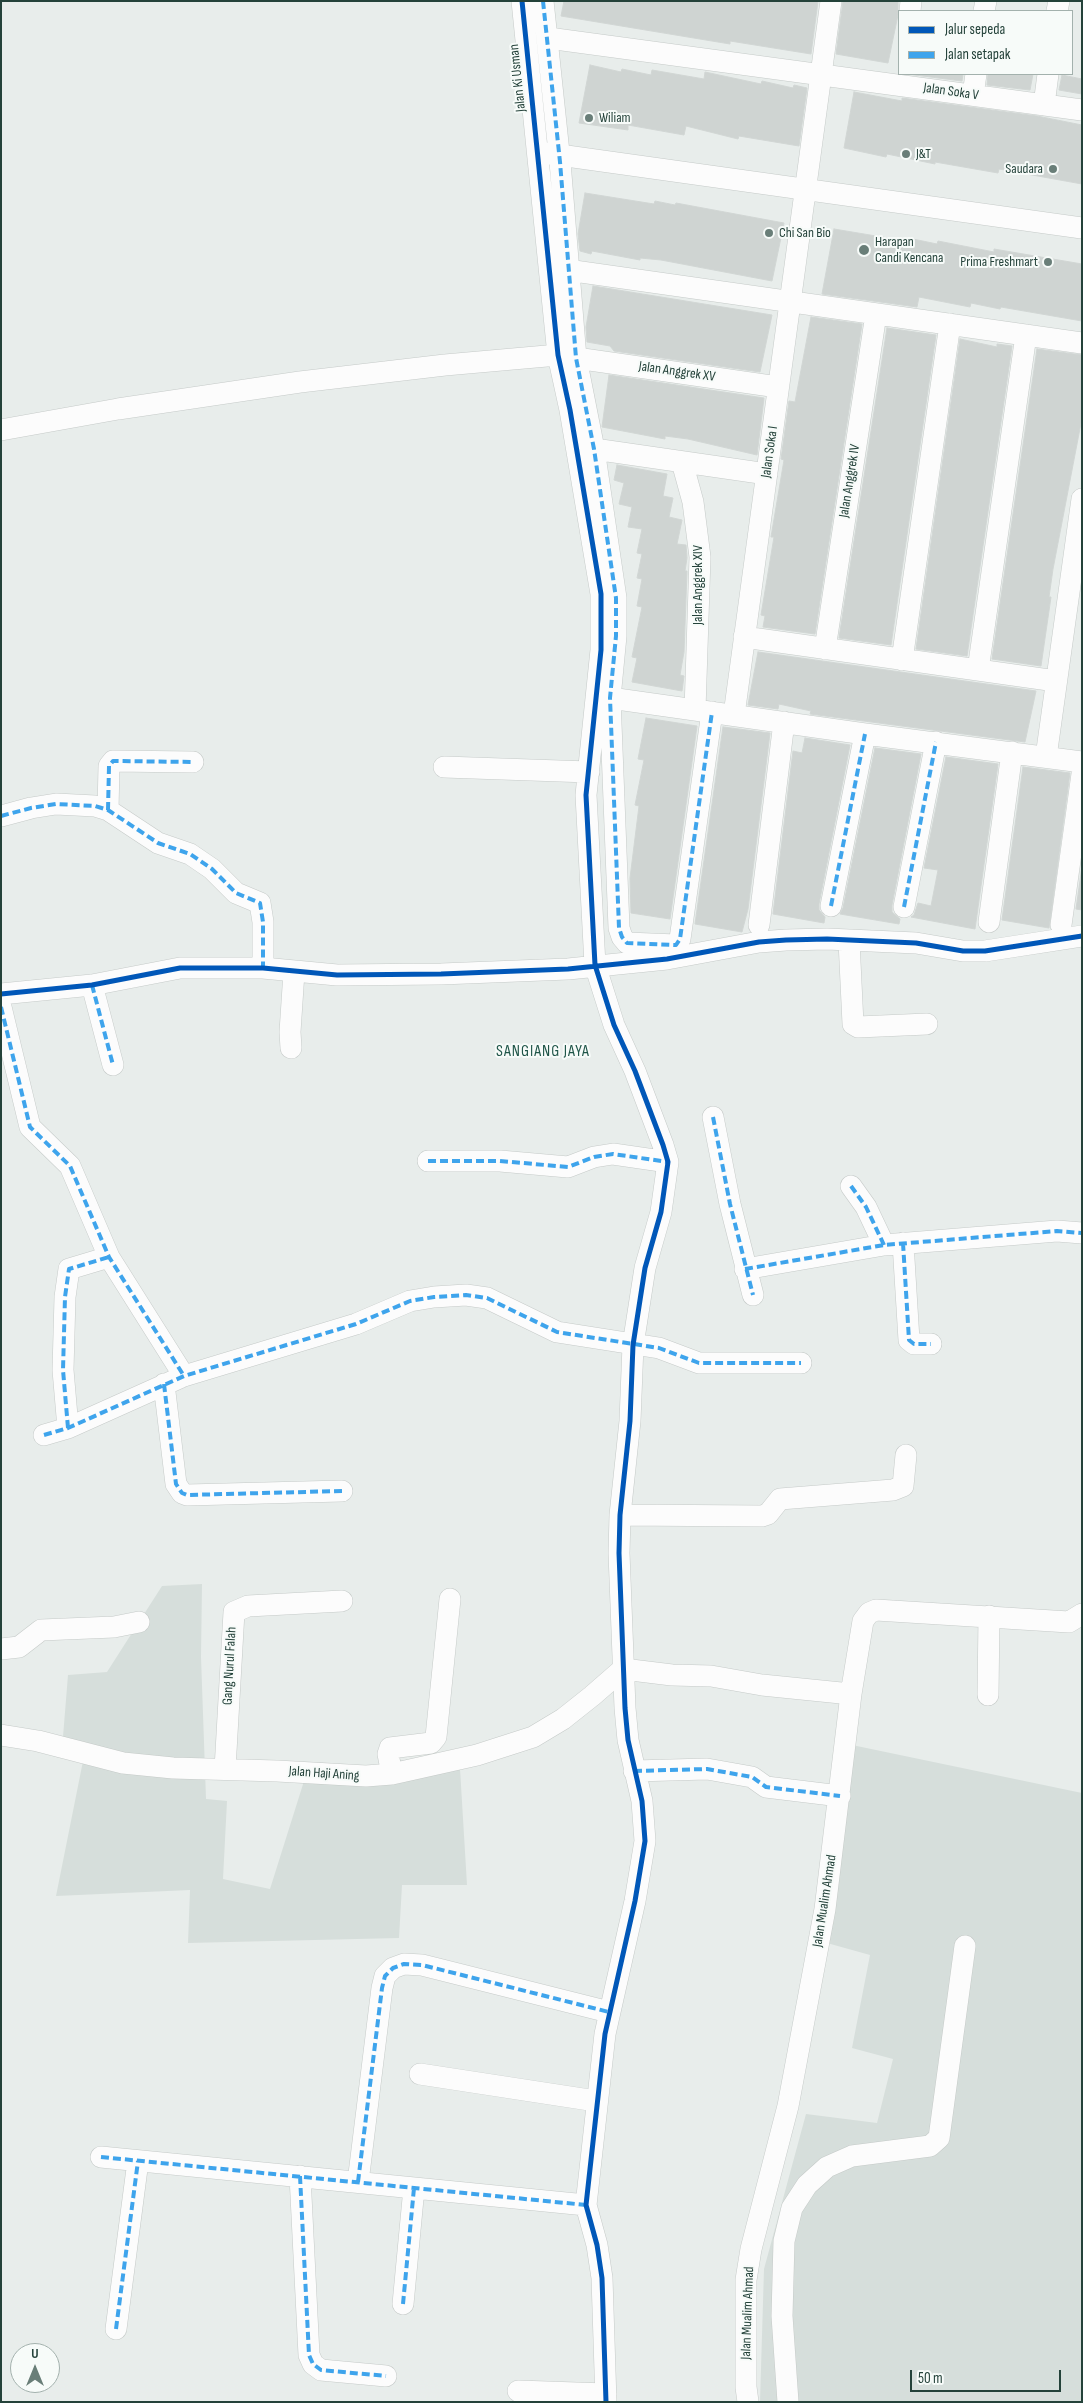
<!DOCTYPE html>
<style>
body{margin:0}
#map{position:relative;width:1083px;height:2403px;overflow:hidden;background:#e8edeb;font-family:"Sofia Sans Condensed",sans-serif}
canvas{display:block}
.frame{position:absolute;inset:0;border:2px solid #24423a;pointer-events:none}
.legend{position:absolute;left:898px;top:10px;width:175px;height:65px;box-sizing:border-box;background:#f7fbf9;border:1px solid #a3b1ad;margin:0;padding:6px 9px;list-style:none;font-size:15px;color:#24423a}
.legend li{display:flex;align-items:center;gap:10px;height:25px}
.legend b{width:25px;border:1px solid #a3b1ad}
.north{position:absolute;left:10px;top:2343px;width:50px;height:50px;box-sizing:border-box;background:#f7fbf9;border:1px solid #a3b1ad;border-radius:50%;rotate:0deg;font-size:14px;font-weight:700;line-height:20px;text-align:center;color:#24423a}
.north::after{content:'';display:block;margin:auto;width:18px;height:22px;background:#697e78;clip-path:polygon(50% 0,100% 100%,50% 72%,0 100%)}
.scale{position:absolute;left:910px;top:2370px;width:151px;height:22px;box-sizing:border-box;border:2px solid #24423a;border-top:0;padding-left:6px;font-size:15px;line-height:18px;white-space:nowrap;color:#24423a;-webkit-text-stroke:4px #f7fbf9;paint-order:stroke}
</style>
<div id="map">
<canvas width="1083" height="2403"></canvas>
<div class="frame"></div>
<ul class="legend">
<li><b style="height:6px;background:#0057b8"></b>Jalur sepeda</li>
<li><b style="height:6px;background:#3ea4ec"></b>Jalan setapak</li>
</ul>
<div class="north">U</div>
<div class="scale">50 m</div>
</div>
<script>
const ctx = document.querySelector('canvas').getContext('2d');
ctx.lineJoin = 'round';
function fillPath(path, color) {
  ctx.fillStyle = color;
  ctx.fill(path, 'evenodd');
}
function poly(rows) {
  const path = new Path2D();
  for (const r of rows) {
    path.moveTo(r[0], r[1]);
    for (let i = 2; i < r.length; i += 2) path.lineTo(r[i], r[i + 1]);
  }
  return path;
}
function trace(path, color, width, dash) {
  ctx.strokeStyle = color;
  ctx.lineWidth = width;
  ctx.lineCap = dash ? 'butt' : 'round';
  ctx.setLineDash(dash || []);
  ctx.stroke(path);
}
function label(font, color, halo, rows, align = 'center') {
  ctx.font = font + ' "Sofia Sans Condensed",sans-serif';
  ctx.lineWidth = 4;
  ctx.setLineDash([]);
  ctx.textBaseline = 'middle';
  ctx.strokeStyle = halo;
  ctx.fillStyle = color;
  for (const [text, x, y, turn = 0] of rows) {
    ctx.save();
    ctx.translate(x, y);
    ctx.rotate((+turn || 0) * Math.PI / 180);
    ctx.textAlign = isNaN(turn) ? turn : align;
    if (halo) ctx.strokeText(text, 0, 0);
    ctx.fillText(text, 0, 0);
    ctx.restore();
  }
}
const built = poly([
 [202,1584,201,1657,206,1799,227,1801,223,1879,270,1889,310,1762,366,1766,459,1752,467,1885,402,1885,399,1938,188,1943,190,1890,56,1896,83,1761,62,1749,68,1675,107,1672,162,1586],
 [852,1745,1082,1793,1082,2402,760,2402,764,2269,806,2114,877,2123,893,2059,852,2048,870,1955,827,1943]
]);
const building = poly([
 [564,1,818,1,811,54,730,41,730,44,561,16,564,1],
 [843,1,898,1,898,15,888,63,836,54,843,1],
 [590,65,621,72,622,69,651,75,652,70,704,79,705,72,761,84,762,81,793,88,794,85,807,88,799,146,739,136,738,139,686,126,684,135,628,125,628,130,579,123,590,65],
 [907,74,963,74,962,81,907,74],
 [988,74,1033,74,1030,90,987,85,988,74],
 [1062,75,1082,79,1082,94,1059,90,1062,75],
 [854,92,902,101,902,98,1037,116,1082,125,1082,184,999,169,998,173,935,162,935,164,887,154,886,157,844,148,854,92],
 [585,193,654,204,655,201,675,205,676,203,784,223,772,281,661,260,640,258,640,260,592,251,591,254,580,251,578,234,585,193],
 [834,229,912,242,913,239,937,244,938,241,994,252,994,249,1082,264,1082,321,1001,307,1000,309,971,303,970,307,919,297,917,307,822,294,834,229],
 [593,286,772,315,760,372,614,351,610,346,587,342,586,327,593,286],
 [811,317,862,324,815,634,763,627,765,616,761,615,774,537,771,537,784,460,781,459,789,401,795,402,811,317],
 [887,328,936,335,891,645,839,638,887,328],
 [960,339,997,347,997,344,1012,346,967,656,916,649,960,339],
 [1037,349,1082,355,1082,418,1053,569,1049,597,1051,597,1041,666,992,659,1037,349],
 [609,375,764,398,757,455,688,439,665,436,665,439,602,427,609,375],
 [617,465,667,474,663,496,673,498,669,517,682,520,677,544,686,545,687,558,685,571,687,571,684,652,680,675,684,676,682,691,632,682,637,658,632,657,642,607,637,606,642,579,637,578,642,554,637,553,642,529,628,527,632,507,619,504,624,483,614,480,617,465],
 [758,652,1036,691,1025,742,810,714,811,711,779,704,778,709,748,705,758,652],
 [646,718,697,726,670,919,631,913,630,878,639,806,635,805,644,760,638,759,646,718],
 [723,727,770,733,748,909,742,932,695,924,723,727],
 [805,738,850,745,819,904,819,910,825,917,824,923,773,914,793,751,802,753,805,738],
 [875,748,921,754,892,905,892,912,900,919,899,924,840,914,843,908,875,748],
 [946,757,998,764,975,929,911,917,914,915,918,903,931,906,938,870,924,868,946,757],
 [1023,767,1070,773,1049,928,1002,920,1023,767],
 [1082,867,1082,910,1076,909,1082,867]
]);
const minor = poly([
 [522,1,558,355,570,410,601,594,601,650,586,795,595,965,614,1025,635,1071,663,1145,668,1162,661,1212,645,1268,633,1345,630,1421,620,1515,619,1553,625,1708,628,1740,642,1801,645,1841,635,1901,605,2034,586,2205,597,2245,602,2278,606,2402],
 [543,1,560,162,576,358,594,449,616,598,616,636,610,698,619,928,622,937,627,943,676,945,680,939,712,712],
 [910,11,911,1],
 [984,11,986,1],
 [1057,11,1059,1],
 [548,38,1082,110],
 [973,95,976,74],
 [1044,105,1048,74],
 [545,153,1082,228],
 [567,270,1082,343],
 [576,358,778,387],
 [1,430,118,409,300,382,445,365,558,355],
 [594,449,767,474],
 [682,462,693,502,700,557,695,710],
 [744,637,1056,681],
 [825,649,876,314],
 [902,660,950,324],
 [978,670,1026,335],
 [610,698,865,734,1082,762],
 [734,715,831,1],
 [1046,757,1082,499],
 [444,767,589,772],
 [108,810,109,766,113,761,193,762],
 [1,816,31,808,56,804,95,806,108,810,158,843,190,854,212,869,236,893,260,903,263,922,263,968],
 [831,906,865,734],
 [904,907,936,742],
 [989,922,1012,752],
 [759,925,784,722],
 [1061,925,1082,774],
 [849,941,853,1024,858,1027,927,1024],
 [92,985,113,1065],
 [1,994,92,985,180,968,263,968,337,975,441,974,568,969,667,959,759,942,786,940,827,939,916,943,963,951,985,951,1082,936],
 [1,1007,30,1127,70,1166,109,1257,184,1376],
 [291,1048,290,1032,294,972],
 [713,1117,730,1204,753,1295],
 [428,1161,500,1161,568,1167,594,1157,613,1154,668,1162],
 [851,1186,866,1207,884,1245],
 [903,1243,909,1340,914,1344,931,1344],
 [745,1269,884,1245,1057,1231,1082,1233],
 [164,1384,176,1484,182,1493,187,1495,342,1491],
 [68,1428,63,1370,65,1297,69,1269,109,1257],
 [44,1435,68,1428,184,1376,356,1324,410,1301,434,1297,466,1295,487,1298,557,1332,659,1348,699,1363,801,1363],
 [620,1515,762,1516,768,1514,780,1499,893,1490,903,1486,906,1455],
 [1,1649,19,1647,41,1630,114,1627,139,1622],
 [623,1669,672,1675,711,1676,762,1685,851,1694],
 [988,1695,989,1616],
 [1,1735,38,1741,123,1763,173,1768,277,1771,366,1776,392,1774,477,1755,533,1737,563,1719,592,1696,623,1669],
 [225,1769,234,1612,248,1606,342,1601],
 [634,1771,707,1769,752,1777,766,1787,840,1796],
 [392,1774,388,1754,390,1748,431,1743,436,1737,450,1599],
 [420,2074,596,2101],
 [101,2157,586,2205],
 [300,2176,309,2355,313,2364,321,2370,386,2376],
 [358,2182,382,1988,385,1976,393,1968,404,1964,422,1965,609,2012],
 [403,2304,414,2188],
 [116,2329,138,2161],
 [518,2391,606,2394],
 [748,2402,746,2387,746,2280,751,2249,788,2106,825,1909,851,1694,863,1621,869,1613,876,1610,1069,1622,1082,1614],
 [788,2402,782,2316,784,2241,792,2208,807,2185,827,2167,852,2156,930,2146,939,2138,965,1946]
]);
const quiet = poly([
 [543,1,560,162,576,358,594,449,616,598,616,636,610,698,619,928,622,937,627,943,676,945,680,939,712,712],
 [108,810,109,766,113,761,193,762],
 [1,816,31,808,56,804,95,806,108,810,158,843,190,854,212,869,236,893,260,903,263,922,263,968],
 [831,906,865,734],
 [904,907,936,742],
 [92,985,113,1065],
 [1,1007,30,1127,70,1166,109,1257,184,1376],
 [713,1117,730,1204,753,1295],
 [428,1161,500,1161,568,1167,594,1157,613,1154,668,1162],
 [851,1186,866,1207,884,1245],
 [903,1243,909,1340,914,1344,931,1344],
 [745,1269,884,1245,1057,1231,1082,1233],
 [164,1384,176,1484,182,1493,187,1495,342,1491],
 [68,1428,63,1370,65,1297,69,1269,109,1257],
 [44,1435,68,1428,184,1376,356,1324,410,1301,434,1297,466,1295,487,1298,557,1332,659,1348,699,1363,801,1363],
 [634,1771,707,1769,752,1777,766,1787,840,1796],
 [101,2157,586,2205],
 [300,2176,309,2355,313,2364,321,2370,386,2376],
 [358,2182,382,1988,385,1976,393,1968,404,1964,422,1965,609,2012],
 [403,2304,414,2188],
 [116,2329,138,2161]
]);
const cycleway = poly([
 [522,1,558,355,570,410,601,594,601,650,586,795,595,965,614,1025,635,1071,663,1145,668,1162,661,1212,645,1268,633,1345,630,1421,620,1515,619,1553,625,1708,628,1740,642,1801,645,1841,635,1901,605,2034,586,2205,597,2245,602,2278,606,2402],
 [1,994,92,985,180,968,263,968,337,975,441,974,568,969,667,959,759,942,786,940,827,939,916,943,963,951,985,951,1082,936]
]);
const markers = [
 [589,118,5,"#697e78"],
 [906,154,5,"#697e78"],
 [1053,169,5,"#697e78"],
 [769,233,5,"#697e78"],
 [864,250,6,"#697e78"],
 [1048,262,5,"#697e78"]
];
const streetNames = [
 ["Jalan Ki Usman",518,78,-96],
 ["Jalan Soka V",951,92,8],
 ["Jalan Anggrek XV",677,372,8],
 ["Jalan Soka I",770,452,-82],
 ["Jalan Anggrek IV",850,481,-81],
 ["Jalan Anggrek XIV",698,585,-90],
 ["Gang Nurul Falah",230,1666,-87],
 ["Jalan Haji Aning",324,1774,4],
 ["Jalan Mualim Ahmad",825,1901,-81],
 ["Jalan Mualim Ahmad",748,2313,-88]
];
const poiNames = [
 ["Wiliam",599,118],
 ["J&T",916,154],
 ["Saudara",1043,169,"right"],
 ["Chi San Bio",779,233],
 ["Harapan",875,242],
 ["Candi Kencana",875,258],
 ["Prima Freshmart",1038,262,"right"]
];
const quarterNames = [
 ["SANGIANG JAYA",543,1052]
];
fillPath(built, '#d6dedb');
fillPath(building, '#cfd4d2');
trace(building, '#d1d6d4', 1);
trace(minor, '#c5cac8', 22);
trace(minor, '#fcfcfc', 21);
trace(quiet, '#3ea4ec', 4, [8, 4]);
trace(cycleway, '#0057b8', 5);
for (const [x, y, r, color] of markers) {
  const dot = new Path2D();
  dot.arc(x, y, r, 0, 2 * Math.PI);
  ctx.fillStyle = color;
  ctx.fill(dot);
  trace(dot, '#f7fbf9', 2);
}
label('14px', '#24423a', '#f7fbf9', streetNames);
label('14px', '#24423a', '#f7fbf9', poiNames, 'left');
ctx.letterSpacing = '1px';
label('16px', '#1f5548', '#f7fbf9', quarterNames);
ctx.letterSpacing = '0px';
</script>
